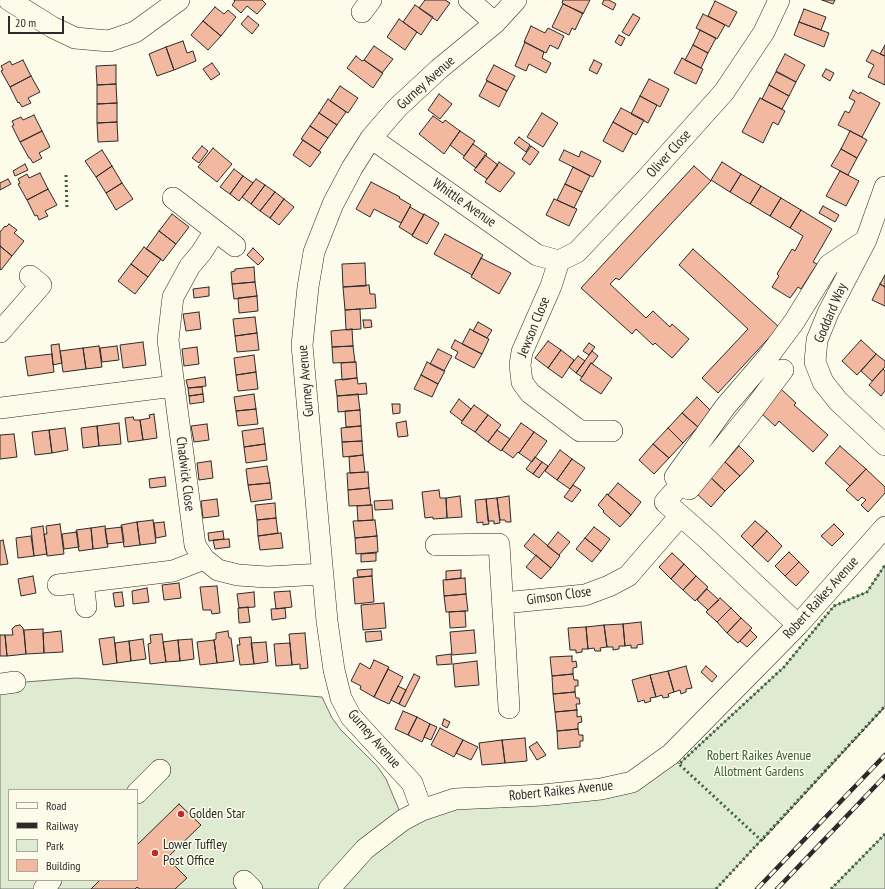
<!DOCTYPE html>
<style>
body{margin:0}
#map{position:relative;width:885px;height:889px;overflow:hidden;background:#fdfbea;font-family:"PT Sans Narrow",sans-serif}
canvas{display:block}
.legend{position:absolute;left:8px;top:789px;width:130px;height:92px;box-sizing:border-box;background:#fdfbea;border:1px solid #a9a89e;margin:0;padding:5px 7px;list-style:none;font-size:12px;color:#2b2b2b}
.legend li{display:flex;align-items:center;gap:8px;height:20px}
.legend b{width:20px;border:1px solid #a9a89e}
.scale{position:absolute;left:8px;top:16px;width:56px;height:18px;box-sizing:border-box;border:2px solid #2b2b2b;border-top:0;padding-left:5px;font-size:12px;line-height:14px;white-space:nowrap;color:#2b2b2b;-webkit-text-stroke:3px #fdfbea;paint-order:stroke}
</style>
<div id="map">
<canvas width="885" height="889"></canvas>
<ul class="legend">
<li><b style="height:5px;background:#fdfbea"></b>Road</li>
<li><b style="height:5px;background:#2b2b2b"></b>Railway</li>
<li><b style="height:11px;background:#deebd1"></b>Park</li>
<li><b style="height:11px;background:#f2b8a0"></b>Building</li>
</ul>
<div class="scale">20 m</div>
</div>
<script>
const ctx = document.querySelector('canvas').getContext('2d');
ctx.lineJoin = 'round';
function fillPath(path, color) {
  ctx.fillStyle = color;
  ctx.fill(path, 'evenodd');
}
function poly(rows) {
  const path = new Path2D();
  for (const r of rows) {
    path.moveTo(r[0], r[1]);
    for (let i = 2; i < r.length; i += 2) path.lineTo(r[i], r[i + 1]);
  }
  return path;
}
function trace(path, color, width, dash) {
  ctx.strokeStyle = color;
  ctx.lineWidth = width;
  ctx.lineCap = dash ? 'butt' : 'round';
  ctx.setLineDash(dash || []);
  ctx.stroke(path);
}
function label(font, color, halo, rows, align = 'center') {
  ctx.font = font + ' "PT Sans Narrow",sans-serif';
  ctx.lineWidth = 3;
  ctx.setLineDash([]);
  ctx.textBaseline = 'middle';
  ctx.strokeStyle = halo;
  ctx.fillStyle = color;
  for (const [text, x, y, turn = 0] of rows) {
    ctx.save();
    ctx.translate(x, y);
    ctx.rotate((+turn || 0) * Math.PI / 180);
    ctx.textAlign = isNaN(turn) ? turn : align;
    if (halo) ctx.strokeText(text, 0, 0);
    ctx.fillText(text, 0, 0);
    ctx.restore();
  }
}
const green = poly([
 [885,565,885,706,716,889,0,889,0,684,76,678,322,697,332,718,341,730,377,766,386,779,403,819,422,810,601,789,671,754,679,764,784,667,834,606,867,592,885,565],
 [9,790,137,790,137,880,9,880,9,790],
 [885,834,885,889,831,889,885,834]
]);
const building = poly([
 [234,0,262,0,266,4,257,14,247,6,241,13,232,5,235,1,234,0],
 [425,0,445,0,450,3,437,21,419,8,425,0],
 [563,0,590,0,583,14,562,3,563,0],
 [604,0,609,0,616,4,613,10,602,4,604,0],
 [822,0,835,0,833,4,822,0],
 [715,1,737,12,729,27,708,16,715,1],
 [563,4,583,13,575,30,572,28,569,35,552,27,563,4],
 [415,5,433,17,421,35,403,22,415,5],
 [215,7,224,14,228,10,236,17,221,36,203,21,215,7],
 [804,9,826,17,821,30,799,22,804,9],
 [633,14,640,18,629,36,622,32,633,14],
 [703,14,725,25,717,39,696,28,703,14],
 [248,16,259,25,252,34,241,24,248,16],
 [399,19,417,32,405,50,387,37,399,19],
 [203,21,221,36,208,50,191,35,203,21],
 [799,22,829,33,824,47,794,35,799,22],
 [531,26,545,33,548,28,564,36,558,49,550,45,546,53,524,42,531,26],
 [700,30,716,38,708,53,693,45,700,30],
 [619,35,625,38,621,46,615,42,619,35],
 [183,41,187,53,193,51,196,61,174,70,166,47,183,41],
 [525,42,544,52,542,58,551,63,546,73,529,64,526,71,515,66,525,42],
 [693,45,708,53,701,68,685,60,693,45],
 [885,45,885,56,880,54,885,45],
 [374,46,393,59,382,73,364,60,374,46],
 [166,47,174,70,157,76,149,54,166,47],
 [872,50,885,56,885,85,868,77,874,65,866,61,872,50],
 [785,54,805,65,796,82,776,71,785,54],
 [356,56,362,61,364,60,383,73,373,88,347,68,356,56],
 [682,58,703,69,696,84,674,73,682,58],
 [23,60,31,76,10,87,1,71,3,70,1,66,10,61,12,65,23,60],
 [594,60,602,64,597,74,589,70,594,60],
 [212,63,220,74,211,80,203,69,212,63],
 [116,65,116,84,97,85,96,66,116,65],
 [494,65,515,76,507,91,486,80,494,65],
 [826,69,834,73,830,81,822,76,826,69],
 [776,72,796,82,789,96,769,85,776,72],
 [31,76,40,92,28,98,31,103,22,107,19,102,18,103,10,87,31,76],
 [649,79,669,89,660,107,640,96,649,79],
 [487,81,507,91,499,107,479,96,487,81],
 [116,84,117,103,97,104,97,85,116,84],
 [769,85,789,96,782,109,762,99,769,85],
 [340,86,358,98,348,113,330,101,340,86],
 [853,90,859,94,860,92,880,103,862,137,838,125,845,111,849,113,855,101,849,98,853,90],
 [439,94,452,104,440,119,428,110,439,94],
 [640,96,657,105,648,123,631,114,640,96],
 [760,98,785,111,778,125,773,122,763,143,742,132,760,98],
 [328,99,346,112,337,125,319,113,328,99],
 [117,103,117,122,97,123,97,104,117,103],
 [621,108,644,120,636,135,613,122,621,108],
 [319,113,337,125,328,138,310,126,319,113],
 [542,113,558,123,543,147,527,137,542,113],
 [34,115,42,131,20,142,12,126,14,125,12,121,21,117,23,120,34,115],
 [433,116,443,123,445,120,460,131,444,154,419,134,433,116],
 [117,122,118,141,98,142,97,123,117,122],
 [613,122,633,133,623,152,603,141,613,122],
 [310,126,328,138,319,151,301,139,310,126],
 [42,131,50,147,39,153,42,158,33,163,30,158,29,158,20,142,42,131],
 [460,131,475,141,464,156,450,145,460,131],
 [850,131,867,140,857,158,841,149,850,131],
 [519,137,530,145,526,152,514,143,519,137],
 [303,140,321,152,310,167,293,155,303,140],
 [473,144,487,154,476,168,463,158,473,144],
 [202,146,208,151,199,163,192,158,202,146],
 [531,146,539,152,530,165,522,159,531,146],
 [213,148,232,164,217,182,198,167,213,148],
 [841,149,857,158,848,175,831,166,841,149],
 [102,150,112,166,96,177,85,161,102,150],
 [564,150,579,157,581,151,601,161,593,177,559,160,564,150],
 [485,155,498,165,487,179,474,170,485,155],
 [499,162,515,173,500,192,485,182,499,162],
 [722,162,741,174,730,192,711,180,722,162],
 [25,164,28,170,15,176,13,171,25,164],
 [112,166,122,183,106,193,96,177,112,166],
 [694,166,711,181,619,280,616,278,610,284,646,318,653,311,670,327,672,324,689,339,672,358,655,343,653,345,636,329,632,334,581,288,694,166],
 [573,167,590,176,582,192,565,184,573,167],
 [234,169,243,176,230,194,220,187,234,169],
 [840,171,859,181,846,206,826,196,840,171],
 [40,173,48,189,27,200,18,184,20,183,18,179,27,174,29,178,40,173],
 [741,174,761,186,750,204,730,192,741,174],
 [243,176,253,183,239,201,230,194,243,176],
 [8,179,11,184,0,190,0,183,8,179],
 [256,179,265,185,251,204,242,197,256,179],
 [371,182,400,197,399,198,411,205,401,223,374,209,370,217,356,209,371,182],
 [122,183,133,199,116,210,106,193,122,183],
 [565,184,582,192,574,208,557,200,565,184],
 [265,185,275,192,260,211,251,204,265,185],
 [761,186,781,198,770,216,750,204,761,186],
 [48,189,57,205,45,211,48,216,39,220,37,215,35,216,27,200,48,189],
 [275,192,284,199,270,218,260,211,275,192],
 [781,198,801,210,790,228,770,216,781,198],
 [284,199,294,207,279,225,270,218,284,199],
 [554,199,577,209,569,226,546,215,554,199],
 [823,206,839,215,835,222,819,213,823,206],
 [410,207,424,215,412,235,399,227,410,207],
 [801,210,832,229,813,262,817,264,801,289,798,287,790,298,772,287,779,276,777,274,792,249,795,251,803,236,790,228,801,210],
 [172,214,189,227,176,244,159,231,172,214],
 [424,214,439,223,427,244,412,236,424,214],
 [9,224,17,230,14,233,24,241,12,256,0,246,0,232,5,226,6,227,9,224],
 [159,231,176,244,163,261,146,249,159,231],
 [445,234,483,255,472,275,434,254,445,234],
 [0,246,12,256,1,270,0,269,0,246],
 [144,247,161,259,148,277,131,264,144,247],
 [253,248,264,259,258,265,247,255,253,248],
 [693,249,779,327,718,393,702,378,748,329,679,265,693,249],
 [481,258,511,273,499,294,471,277,481,258],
 [365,263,366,286,343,287,342,264,365,263],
 [131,264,148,277,135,294,118,281,131,264],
 [254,267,255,282,232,284,231,272,235,271,235,269,254,267],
 [885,275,885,287,880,284,885,275],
 [255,282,257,296,234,299,232,284,255,282],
 [880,284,885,287,885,306,872,300,880,284],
 [369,285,370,294,375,294,376,308,345,310,343,287,369,285],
 [209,287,209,296,194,298,193,289,209,287],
 [257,296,258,311,239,313,238,298,257,296],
 [360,309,361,329,346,330,345,310,360,309],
 [199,312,201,329,186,331,183,314,199,312],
 [255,317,257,333,235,336,233,319,255,317],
 [363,320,371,320,372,327,364,328,363,320],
 [478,322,492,330,487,338,473,331,478,322],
 [352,329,353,346,332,347,331,331,352,329],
 [470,329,489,339,482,354,462,344,470,329],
 [257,333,259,350,237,352,235,336,257,333],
 [455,340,482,354,474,368,455,358,458,352,451,348,455,340],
 [861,340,876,354,857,375,842,361,861,340],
 [548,341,561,350,548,368,535,358,548,341],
 [143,342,146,365,123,368,120,345,143,342],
 [589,343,595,347,589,355,583,351,589,343],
 [59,344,62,363,53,365,51,345,59,344],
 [99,346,102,367,86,369,83,348,99,346],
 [117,346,119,360,102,362,100,348,117,346],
 [353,346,355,362,333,363,332,347,353,346],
 [197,347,199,364,184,366,182,349,197,347],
 [83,348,86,369,63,372,60,351,83,348],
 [438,349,452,356,444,371,430,364,438,349],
 [561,350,574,360,562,378,548,368,561,350],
 [592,351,598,356,592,364,591,363,582,377,576,373,592,351],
 [52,354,54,372,28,376,25,357,52,354],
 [876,354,885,361,885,367,872,381,861,371,876,354],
 [254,355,256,372,236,375,234,358,254,355],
 [578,356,585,361,576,373,569,367,578,356],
 [356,362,357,378,342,380,341,363,356,362],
 [427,362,445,371,438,384,421,375,427,362],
 [591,363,612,378,601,394,580,380,591,363],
 [883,369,885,371,885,391,881,396,869,385,883,369],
 [256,372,258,389,238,391,236,375,256,372],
 [421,375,438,384,432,397,414,389,421,375],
 [205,377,206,386,188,388,186,380,205,377],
 [357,378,358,384,366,383,367,394,337,396,335,380,357,378],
 [202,387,203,394,189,396,188,388,202,387],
 [781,389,796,403,794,405,828,435,813,452,779,421,775,426,760,412,781,389],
 [203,394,204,402,190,404,189,396,203,394],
 [254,394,256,409,236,411,234,397,254,394],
 [358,394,360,410,338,412,337,396,358,394],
 [697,397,712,412,698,427,682,413,697,397],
 [459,399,471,409,462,421,450,412,459,399],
 [392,404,400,404,400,413,393,414,392,404],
 [474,405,488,415,475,432,461,423,474,405],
 [256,409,258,424,238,426,236,411,256,409],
 [360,410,361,426,346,427,345,411,360,410],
 [682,413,698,427,683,443,668,428,682,413],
 [154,414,157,438,143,440,140,420,150,418,149,415,154,414],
 [488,415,501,425,488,442,475,432,488,415],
 [133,417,134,420,140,420,143,440,128,442,125,418,133,417],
 [406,421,408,436,398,437,396,423,406,421],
 [119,423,121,444,99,446,97,426,119,423],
 [521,423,534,432,519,453,518,452,513,458,502,450,521,423],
 [207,424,209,440,194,442,191,426,207,424],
 [97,426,99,446,83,448,81,428,97,426],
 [361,426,362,441,342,442,341,428,361,426],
 [65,428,68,450,52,453,49,430,65,428],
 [263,428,265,444,244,447,242,431,263,428],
 [668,428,683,443,669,458,653,444,668,428],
 [49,430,52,453,35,455,32,432,49,430],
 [497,430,510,439,501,451,488,442,497,430],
 [534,432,547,441,532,462,519,453,534,432],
 [14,434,17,457,0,459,0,435,14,434],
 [362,441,363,455,343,457,342,442,362,441],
 [265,444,267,460,246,463,244,447,265,444],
 [653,444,669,458,654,474,639,460,653,444],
 [739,446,754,461,740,476,725,462,739,446],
 [840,446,866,469,850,486,825,463,840,446],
 [560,450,572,459,557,480,545,471,560,450],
 [363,455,365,472,350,473,349,457,363,455],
 [535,457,542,462,533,474,526,469,535,457],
 [572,459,585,468,570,489,557,480,572,459],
 [211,461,213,478,199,480,197,463,211,461],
 [542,462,548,466,539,478,533,474,542,462],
 [725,462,740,476,725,491,710,477,725,462],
 [267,466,270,483,248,485,246,469,267,466],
 [866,469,885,487,885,493,868,512,861,505,866,500,862,497,858,501,846,490,866,469],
 [368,472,369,488,348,490,347,473,368,472],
 [165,477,166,486,150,488,149,479,165,477],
 [710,477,725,491,711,507,696,493,710,477],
 [270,483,272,499,251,502,248,485,270,483],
 [618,483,641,502,631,515,608,495,618,483],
 [573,485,581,490,572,502,564,497,573,485],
 [369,488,371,505,349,506,348,490,369,488],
 [439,490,440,498,446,498,447,518,433,519,433,517,425,518,422,492,439,490],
 [607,494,631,515,620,527,603,512,604,511,598,505,607,494],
 [460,496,462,517,447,518,446,498,460,496],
 [509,496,511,522,506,522,505,520,500,520,497,498,509,496],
 [497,498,500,523,494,524,494,521,488,521,486,499,497,498],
 [217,499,219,516,203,518,201,501,217,499],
 [486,499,489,524,483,525,483,522,477,523,475,500,486,499],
 [392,500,393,509,375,510,374,501,392,500],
 [275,503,276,518,257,520,255,505,275,503],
 [372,505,373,520,358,521,357,506,372,505],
 [276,518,278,533,258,536,257,520,276,518],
 [153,520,156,543,140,545,137,522,153,520],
 [375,520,377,536,355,538,353,521,375,520],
 [755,521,767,531,752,547,741,536,755,521],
 [137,522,140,545,124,547,121,525,137,522],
 [164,522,166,536,156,538,154,523,164,522],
 [60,524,64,554,47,556,44,534,47,534,46,526,60,524],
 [834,524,844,534,832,546,821,536,834,524],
 [43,526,47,554,34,556,31,528,43,526],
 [105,526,108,547,93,549,91,528,105,526],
 [122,527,124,542,107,544,105,529,122,527],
 [594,527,610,539,601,551,585,538,594,527],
 [91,528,93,549,79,551,76,530,91,528],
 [223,531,224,539,209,541,208,533,223,531],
 [767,531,782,546,768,562,752,547,767,531],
 [77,532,79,547,64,549,62,534,77,532],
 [558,532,570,542,559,555,547,546,558,532],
 [281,533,283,548,260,550,258,536,281,533],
 [534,534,560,556,551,568,524,546,534,534],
 [31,536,34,556,18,558,16,538,31,536],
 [377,536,378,552,356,554,355,538,377,536],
 [585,538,601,551,592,562,576,549,585,538],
 [229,539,230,547,215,549,213,540,229,539],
 [3,540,8,564,0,565,0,541,3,540],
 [789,552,799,562,785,576,775,566,789,552],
 [376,553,376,561,361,562,361,554,376,553],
 [672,553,684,564,671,579,659,567,672,553],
 [536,555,551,568,541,579,526,567,536,555],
 [799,562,809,572,796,586,785,576,799,562],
 [684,564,696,576,683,590,671,579,684,564],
 [372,569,372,576,358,577,357,570,372,569],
 [461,570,461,578,446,580,446,571,461,570],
 [33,576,36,593,21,596,18,579,33,576],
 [372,576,374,602,355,604,353,578,372,576],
 [696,576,708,587,695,601,683,590,696,576],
 [465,578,466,594,444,596,443,580,465,578],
 [179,583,181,598,164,600,162,585,179,583],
 [217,586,220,613,212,614,211,610,203,610,200,587,217,586],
 [147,588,149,602,133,604,132,591,147,588],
 [707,589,719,600,708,610,697,600,707,589],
 [290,591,292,607,276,609,274,592,290,591],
 [122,592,124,606,115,607,113,593,122,592],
 [254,592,255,607,239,608,237,594,254,592],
 [466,594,468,611,446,612,444,596,466,594],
 [720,598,731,608,717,622,706,612,720,598],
 [384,603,386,628,363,630,361,605,384,603],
 [248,607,250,622,239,623,238,608,248,607],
 [285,608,286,618,272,620,271,609,285,608],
 [731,608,741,618,727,633,717,622,731,608],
 [465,611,466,627,450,628,449,612,465,611],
 [741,618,752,628,738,643,727,633,741,618],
 [641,622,643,644,637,645,637,648,631,648,631,645,625,646,623,624,641,622],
 [623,624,625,646,619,646,619,649,613,650,613,647,607,647,604,625,623,624],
 [20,625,23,628,24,634,26,654,7,656,5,635,13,635,12,629,15,626,20,625],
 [604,625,607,647,600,648,601,651,595,651,594,648,588,649,586,627,604,625],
 [586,627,588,649,582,649,582,652,576,653,576,650,570,650,568,628,586,627],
 [43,629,44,653,26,654,24,630,43,629],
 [474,630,476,653,452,655,450,632,474,630],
 [750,630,757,637,747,647,740,641,750,630],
 [61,631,63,652,44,653,43,633,61,631],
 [228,631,229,638,231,638,234,661,217,663,214,640,216,639,216,633,228,631],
 [381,631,382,640,366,642,365,632,381,631],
 [305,633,308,668,300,669,300,664,292,665,289,634,305,633],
 [162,634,166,662,150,664,148,644,151,643,150,635,162,634],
 [0,635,5,635,7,656,0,656,0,635],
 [114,637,117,663,103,665,99,639,114,637],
 [251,637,254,664,240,665,237,645,240,645,239,638,251,637],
 [143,639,146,659,131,661,129,641,143,639],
 [192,639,194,659,180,661,178,640,192,639],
 [178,640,180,661,166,662,163,642,178,640],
 [214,640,217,663,200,665,197,642,214,640],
 [129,641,131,661,117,663,115,643,129,641],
 [266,642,268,662,254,664,251,643,266,642],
 [290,643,292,665,276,666,274,644,290,643],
 [451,654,452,664,437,665,436,656,451,654],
 [572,656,572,662,576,661,577,667,573,668,573,674,552,676,550,657,572,656],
 [374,660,389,667,374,697,360,689,361,686,351,681,360,663,370,669,374,660],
 [477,661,479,685,455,687,453,664,477,661],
 [686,666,692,688,686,689,686,692,681,694,680,690,674,692,668,671,686,666],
 [706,666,717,676,712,682,701,672,706,666],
 [388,669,403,677,389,704,374,697,388,669],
 [668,671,674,692,668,694,669,697,663,698,662,695,656,697,650,675,668,671],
 [414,674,420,677,405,707,399,704,414,674],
 [573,674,574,680,578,680,578,686,575,686,575,692,553,694,552,676,573,674],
 [650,675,656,697,650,698,651,701,645,703,644,700,638,702,632,680,650,675],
 [398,686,406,690,399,704,391,700,398,686],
 [575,692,576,698,579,698,580,704,576,704,577,710,555,712,553,694,575,692],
 [577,710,577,717,581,716,582,722,578,723,578,729,557,731,555,712,577,710],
 [403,711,417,717,408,735,395,729,403,711],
 [417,717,430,724,422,742,408,735,417,717],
 [444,719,450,722,447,728,442,725,444,719],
 [430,724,437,727,431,740,424,737,430,724],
 [440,728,463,740,454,757,431,745,440,728],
 [578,729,579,735,583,735,583,741,580,741,580,747,558,749,557,731,578,729],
 [525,738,527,761,505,763,502,740,525,738],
 [463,740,478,747,471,760,456,753,463,740],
 [502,740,505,763,482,765,479,743,502,740],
 [537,742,546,755,537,760,529,747,537,742],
 [179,804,201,825,167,858,187,878,175,889,140,889,137,887,135,889,91,889,100,880,137,880,137,845,179,804]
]);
const minor = poly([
 [9,0,52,27,75,38,109,41,135,32,179,0],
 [469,0,495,23],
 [362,12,371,0],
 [371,138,537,255,559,261],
 [885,187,866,240,828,313,817,340,815,362,823,382,838,401,885,445],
 [173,198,235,246],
 [215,231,201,253,190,266,173,297,168,340,195,545,204,559,218,570,238,575,267,577,323,574],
 [559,261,577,252,647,178,724,92,764,32,779,0],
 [559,261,551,286,522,352,520,365,522,382,530,393,580,431,612,431],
 [0,332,41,285,30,276],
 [783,370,750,414,689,489,682,483,665,502,706,538,798,625],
 [0,408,174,386],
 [682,483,675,477,725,407,768,357,794,322,829,265,866,240],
 [436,545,499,544,509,708],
 [83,582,86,607],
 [58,585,173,571,204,559],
 [503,603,585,595,609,586,628,576,680,516],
 [0,684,15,682],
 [137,793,160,770],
 [422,810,412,783,351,717,341,698,334,670,327,621,302,345,308,287,314,252,333,204,352,168,371,138,397,108,439,69,495,23,516,0],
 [244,881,252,889],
 [44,889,51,880],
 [329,889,365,849,403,820,422,810,455,799,543,795,601,789,632,782,671,754,798,625,885,527]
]);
const rail = poly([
 [757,889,885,755],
 [777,889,885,776]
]);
const hedge = poly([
 [66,175,67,209],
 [762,841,679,764,784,667,834,606,867,592,885,565],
 [716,889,885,706],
 [831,889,885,834]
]);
const fence = poly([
 [762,841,885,707]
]);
const markers = [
 [181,814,4,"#c62828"],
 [155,853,4,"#c62828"]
];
const streetNames = [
 ["Gurney Avenue",426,83,-42],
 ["Oliver Close",669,154,-48],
 ["Whittle Avenue",464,203,35],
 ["Goddard Way",831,313,-67],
 ["Jewson Close",534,327,-68],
 ["Gurney Avenue",306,381,-95],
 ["Chadwick Close",185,474,83],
 ["Gimson Close",559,596,-8],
 ["Robert Raikes Avenue",821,598,-48],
 ["Gurney Avenue",374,739,49],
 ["Robert Raikes Avenue",561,791,-6]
];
const parkNames = [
 ["Robert Raikes Avenue",759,756],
 ["Allotment Gardens",759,772]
];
const poiNames = [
 ["Golden Star",189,814],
 ["Lower Tuffley",163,845],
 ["Post Office",163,861]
];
fillPath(green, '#deebd1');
trace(green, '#74746e', 1);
fillPath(building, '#f2b8a0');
trace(building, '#2b2b2b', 1);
trace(minor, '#2b2b2b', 22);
trace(minor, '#fdfbea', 21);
trace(rail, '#2b2b2b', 4.5);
trace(rail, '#fdfbea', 3, [9]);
trace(hedge, '#34623c', 3, [2, 3]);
trace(fence, '#2b2b2b', 1, [5, 2]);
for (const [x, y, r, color] of markers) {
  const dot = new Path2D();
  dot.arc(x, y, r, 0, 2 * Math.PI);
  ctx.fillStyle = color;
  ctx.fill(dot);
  trace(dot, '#fdfbea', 1.5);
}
label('14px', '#2b2b2b', '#fdfbea', streetNames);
label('14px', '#34623c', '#fdfbea', parkNames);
label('14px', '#2b2b2b', '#fdfbea', poiNames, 'left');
</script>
